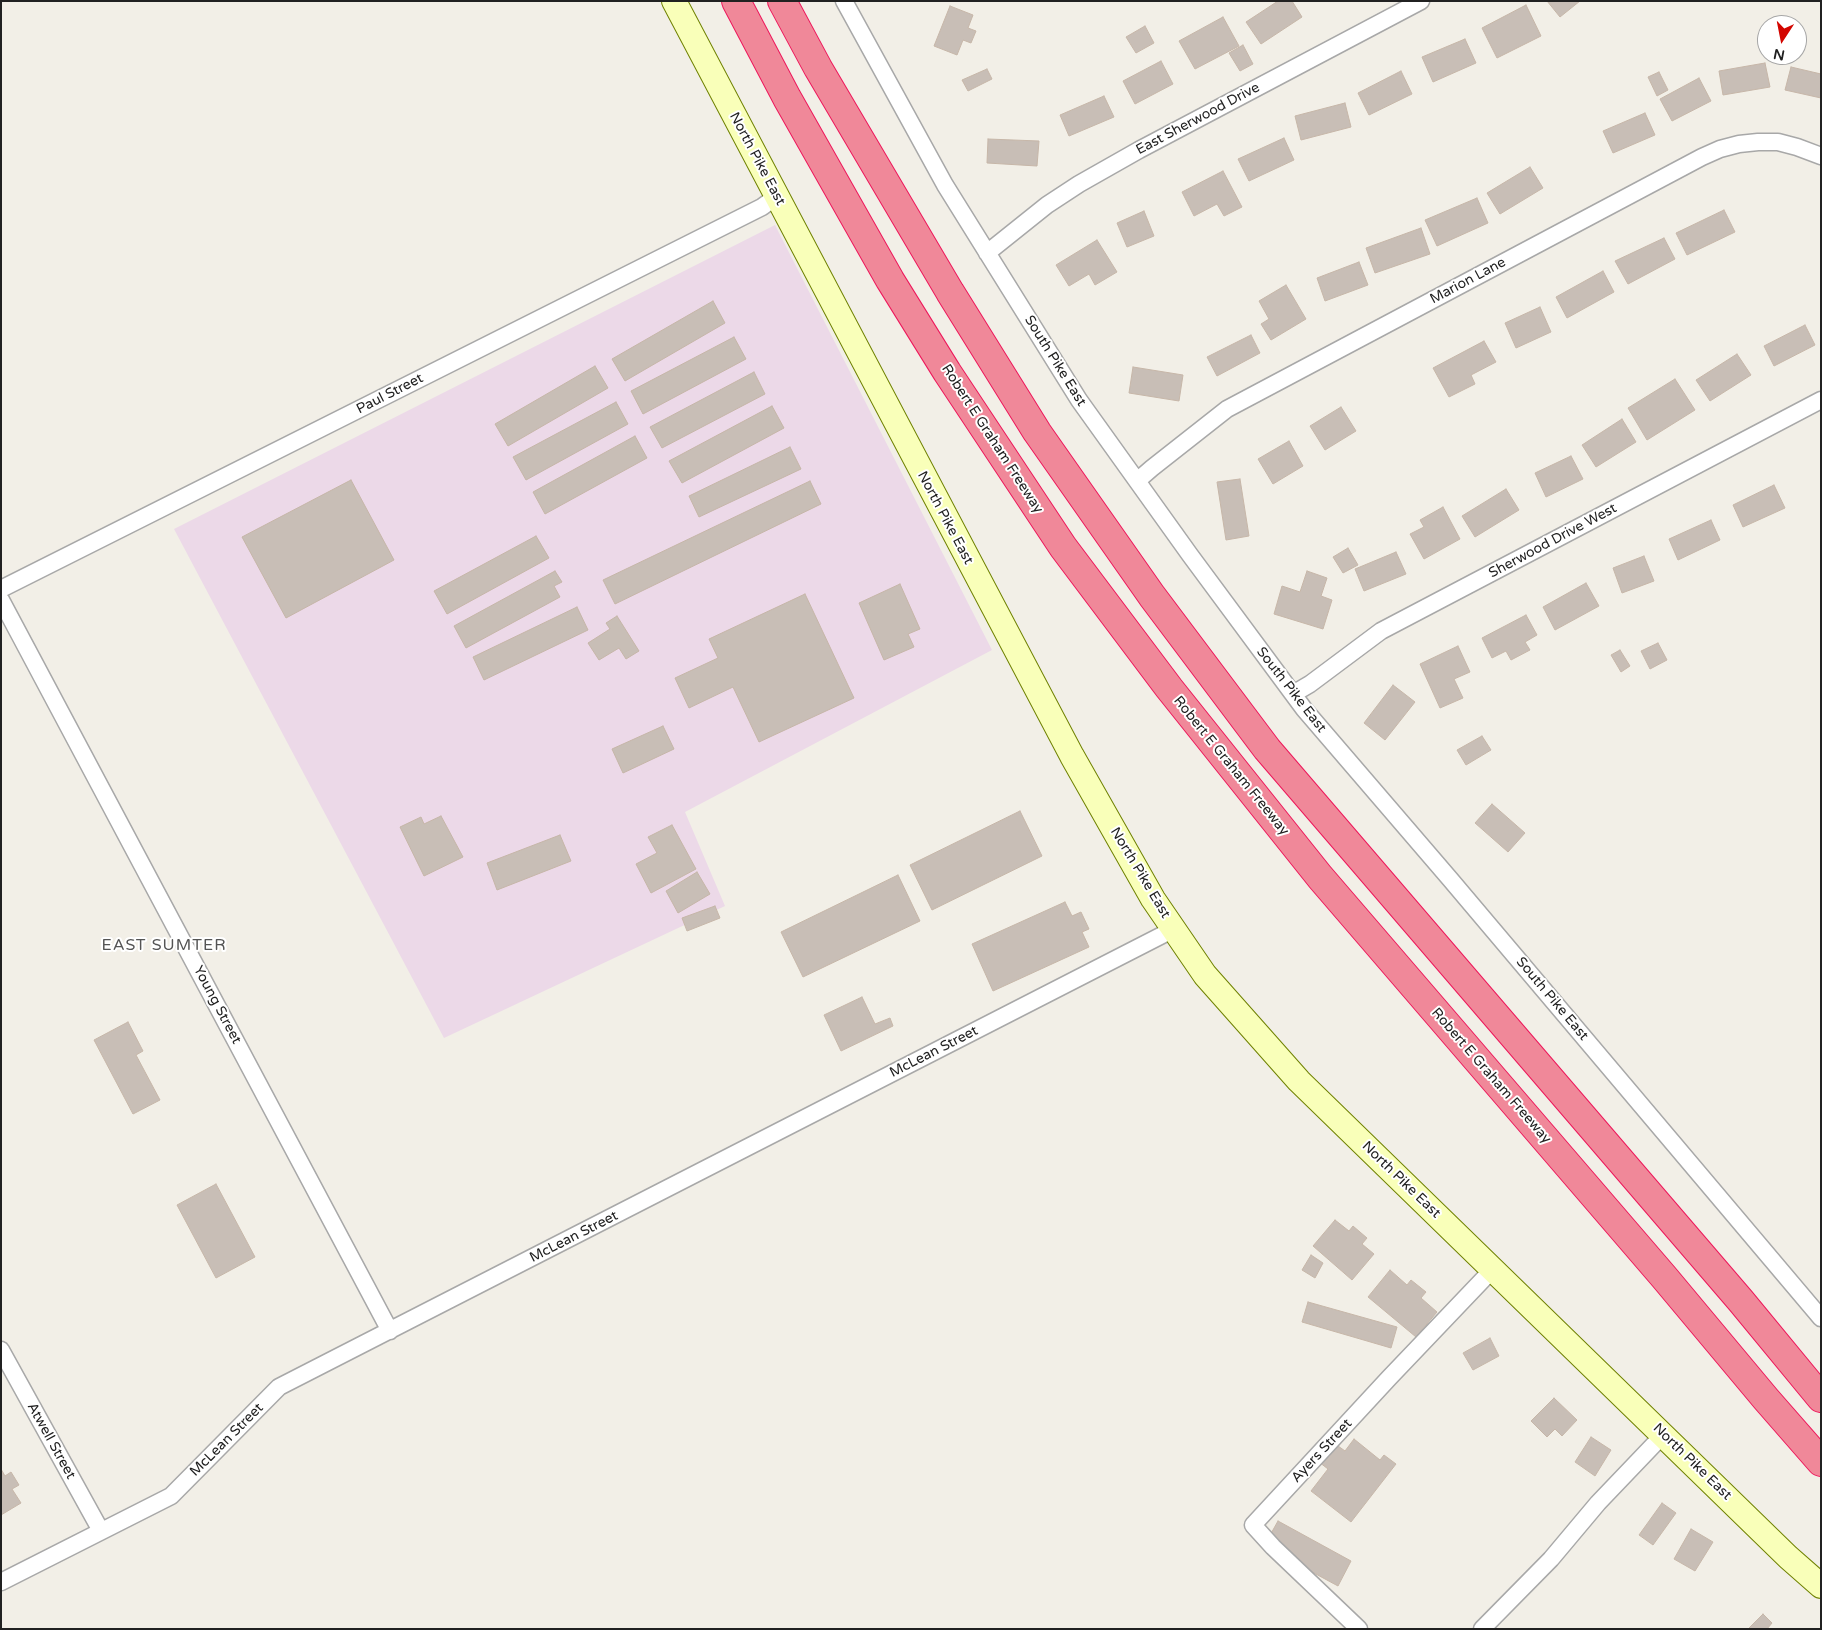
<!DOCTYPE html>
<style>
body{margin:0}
#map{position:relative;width:1822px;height:1630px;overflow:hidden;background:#f2efe7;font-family:"Varela Round",sans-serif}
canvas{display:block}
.frame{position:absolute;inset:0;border:2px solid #212121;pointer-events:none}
.north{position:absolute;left:1757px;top:15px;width:50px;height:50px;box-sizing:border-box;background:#fff;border:1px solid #a6a6a6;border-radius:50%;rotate:191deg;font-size:14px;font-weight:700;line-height:20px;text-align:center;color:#212121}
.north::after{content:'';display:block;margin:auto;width:18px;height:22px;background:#d30600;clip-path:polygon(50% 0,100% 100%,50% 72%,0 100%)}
</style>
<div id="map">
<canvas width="1822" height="1630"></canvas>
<div class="frame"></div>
<div class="north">N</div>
</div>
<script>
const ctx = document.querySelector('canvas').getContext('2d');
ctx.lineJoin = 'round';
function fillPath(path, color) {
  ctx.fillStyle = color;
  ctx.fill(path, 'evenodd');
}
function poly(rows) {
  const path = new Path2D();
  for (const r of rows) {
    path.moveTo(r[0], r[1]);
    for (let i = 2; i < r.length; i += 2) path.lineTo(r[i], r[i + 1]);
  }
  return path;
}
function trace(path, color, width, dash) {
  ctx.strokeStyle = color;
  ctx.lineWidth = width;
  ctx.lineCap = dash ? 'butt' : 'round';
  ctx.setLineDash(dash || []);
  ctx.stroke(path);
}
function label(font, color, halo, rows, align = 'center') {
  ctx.font = font + ' "Varela Round",sans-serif';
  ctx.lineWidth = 4;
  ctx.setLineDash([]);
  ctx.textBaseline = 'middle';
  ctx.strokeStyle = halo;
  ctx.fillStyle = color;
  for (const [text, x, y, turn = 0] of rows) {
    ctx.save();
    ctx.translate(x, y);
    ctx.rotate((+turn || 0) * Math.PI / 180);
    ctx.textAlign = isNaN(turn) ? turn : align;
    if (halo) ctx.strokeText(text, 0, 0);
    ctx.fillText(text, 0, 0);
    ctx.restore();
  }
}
const industrial = poly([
 [775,225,992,650,685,812,725,906,444,1038,174,529]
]);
const building = poly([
 [1278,1,1292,1,1302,17,1261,44,1246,22,1278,1],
 [1547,1,1580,1,1560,17,1547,1],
 [1526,5,1541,36,1497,58,1482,28,1526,5],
 [950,6,973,15,968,28,976,31,971,43,963,40,957,55,934,46,950,6],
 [1223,17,1239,46,1195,69,1179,41,1223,17],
 [1145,26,1154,43,1136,53,1126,37,1145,26],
 [1465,39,1476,63,1433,82,1422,57,1465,39],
 [1243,45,1253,64,1240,71,1229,53,1243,45],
 [1161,61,1173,84,1135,104,1123,81,1161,61],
 [1765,63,1770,87,1723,95,1719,71,1765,63],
 [1791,67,1821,74,1821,98,1785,90,1791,67],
 [987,69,992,79,968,91,962,80,987,69],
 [1401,71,1412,94,1369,115,1358,93,1401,71],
 [1659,72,1668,90,1657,96,1648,77,1659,72],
 [1699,78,1711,101,1672,121,1660,99,1699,78],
 [1104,96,1114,117,1069,136,1060,115,1104,96],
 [1345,103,1351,127,1301,140,1295,116,1345,103],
 [1645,113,1655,135,1613,153,1603,131,1645,113],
 [1284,138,1294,160,1249,181,1238,159,1284,138],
 [988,139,1039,141,1037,166,987,163,988,139],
 [1530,167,1543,188,1500,214,1487,193,1530,167],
 [1223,171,1242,207,1224,216,1217,204,1194,216,1182,192,1223,171],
 [1477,198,1488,223,1437,246,1425,220,1477,198],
 [1724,210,1735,232,1687,255,1676,233,1724,210],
 [1144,211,1154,236,1127,247,1117,223,1144,211],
 [1421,228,1430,254,1375,273,1366,248,1421,228],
 [1664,238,1675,259,1628,284,1615,261,1664,238],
 [1097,240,1117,272,1095,285,1089,274,1069,286,1056,265,1097,240],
 [1359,262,1368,285,1325,301,1317,278,1359,262],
 [1603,271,1614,292,1567,318,1556,297,1603,271],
 [1286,285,1306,319,1271,340,1261,324,1269,319,1259,301,1286,285],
 [713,301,725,323,625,381,612,359,713,301],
 [1540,307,1551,332,1516,348,1505,323,1540,307],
 [1805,325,1815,345,1774,366,1764,346,1805,325],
 [1251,335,1260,353,1217,376,1207,357,1251,335],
 [734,337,746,359,643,414,631,391,734,337],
 [1484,341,1496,362,1471,375,1475,384,1449,397,1433,368,1484,341],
 [1737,354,1751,375,1710,401,1696,380,1737,354],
 [595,366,608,388,508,446,495,424,595,366],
 [1133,367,1183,375,1179,401,1129,393,1133,367],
 [754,372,765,394,662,448,650,427,754,372],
 [1675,379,1695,410,1647,440,1628,408,1675,379],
 [616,402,628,424,526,480,513,457,616,402],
 [772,406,784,428,682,483,669,461,772,406],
 [1341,407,1356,431,1325,450,1310,426,1341,407],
 [1622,419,1636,442,1596,467,1582,445,1622,419],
 [635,436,647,458,545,514,533,492,635,436],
 [1289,441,1303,466,1273,484,1258,459,1289,441],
 [790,447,801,469,699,517,689,496,790,447],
 [1571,456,1583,479,1546,497,1535,473,1571,456],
 [1240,479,1249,536,1226,540,1217,482,1240,479],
 [351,480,394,560,286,618,242,537,351,480],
 [810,481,821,504,615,604,603,580,810,481],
 [1774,485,1785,508,1743,527,1733,505,1774,485],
 [1506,489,1519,510,1475,537,1462,516,1506,489],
 [1443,507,1460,539,1424,559,1410,534,1424,527,1420,520,1443,507],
 [1711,520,1720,540,1678,560,1669,539,1711,520],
 [536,536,549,558,447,614,434,591,536,536],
 [1348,548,1358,565,1343,573,1333,557,1348,548],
 [1396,552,1406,574,1364,591,1355,569,1396,552],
 [1644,556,1654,581,1622,593,1613,568,1644,556],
 [555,571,562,582,554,586,560,597,466,648,454,626,555,571],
 [1307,571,1327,578,1321,596,1332,600,1323,629,1274,614,1282,586,1300,592,1307,571],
 [1586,583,1599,606,1555,630,1543,607,1586,583],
 [900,584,920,629,908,634,914,647,884,660,859,603,900,584],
 [805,594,854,698,759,742,733,687,689,708,675,678,718,658,709,639,805,594],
 [577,607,588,630,484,680,473,657,577,607],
 [1526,615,1537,635,1525,642,1530,650,1511,660,1506,651,1492,658,1482,638,1526,615],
 [617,616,639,651,626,659,619,648,599,660,588,643,610,629,606,623,617,616],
 [1658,643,1667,660,1650,669,1641,651,1658,643],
 [1458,646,1470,672,1454,679,1463,698,1440,708,1420,664,1458,646],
 [1620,650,1630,666,1621,672,1611,655,1620,650],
 [1393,685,1415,702,1385,740,1364,723,1393,685],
 [663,726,674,749,623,773,612,749,663,726],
 [1482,736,1491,750,1466,765,1457,750,1482,736],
 [1492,804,1525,833,1508,852,1475,823,1492,804],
 [1020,811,1042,856,932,910,910,865,1020,811],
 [441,816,463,857,424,876,400,827,421,817,424,824,441,816],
 [672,825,696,869,651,893,636,864,657,853,648,837,672,825],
 [560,835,571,861,497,890,487,863,560,835],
 [697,872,710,894,678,913,666,891,697,872],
 [898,875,920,921,803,977,781,932,898,875],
 [1065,902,1072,916,1081,912,1089,929,1082,932,1089,947,993,991,972,944,1065,902],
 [715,906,720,918,687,931,682,918,715,906],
 [862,997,875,1024,890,1018,893,1026,841,1051,824,1015,862,997],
 [128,1022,143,1051,136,1055,160,1100,133,1114,94,1040,128,1022],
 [216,1184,255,1257,216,1278,177,1205,216,1184],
 [1335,1220,1349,1231,1353,1226,1367,1238,1362,1244,1374,1254,1352,1280,1313,1246,1335,1220],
 [1311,1255,1323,1263,1315,1278,1302,1270,1311,1255],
 [1390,1270,1407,1285,1411,1280,1426,1292,1421,1298,1437,1312,1416,1337,1368,1297,1390,1270],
 [1308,1302,1397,1327,1391,1348,1302,1322,1308,1302],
 [1490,1338,1499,1356,1473,1370,1463,1353,1490,1338],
 [1554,1398,1577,1420,1562,1436,1555,1429,1547,1437,1531,1421,1554,1398],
 [1591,1437,1611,1450,1595,1476,1575,1462,1591,1437],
 [1354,1439,1380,1460,1384,1455,1396,1464,1351,1522,1311,1491,1328,1469,1319,1462,1334,1443,1345,1451,1354,1439],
 [1,1469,5,1476,11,1472,19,1485,12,1489,21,1503,1,1515,1,1469],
 [1662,1503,1676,1513,1653,1545,1639,1535,1662,1503],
 [1278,1521,1351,1561,1338,1586,1264,1546,1278,1521],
 [1691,1529,1713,1542,1695,1571,1674,1559,1691,1529],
 [1763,1614,1772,1623,1767,1629,1748,1629,1763,1614]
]);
const street = poly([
 [844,1,945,185,1079,400,1190,555,1304,709,1450,879,1821,1318],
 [987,253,1047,205,1079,184,1139,150,1421,1],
 [1137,481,1152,468,1227,409,1702,157,1720,149,1739,144,1758,142,1778,142,1797,147,1821,156],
 [1,589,762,207,777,196],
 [1,600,390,1331],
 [1293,694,1310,684,1381,631,1821,400],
 [1,1350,101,1531],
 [1,1582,171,1496,279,1387,1174,929],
 [1359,1629,1273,1547,1253,1525,1389,1378,1493,1269],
 [1482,1629,1551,1559,1598,1503,1663,1435]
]);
const secondary = poly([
 [674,1,1072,756,1153,899,1205,975,1299,1081,1788,1557,1821,1586]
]);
const highway = poly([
 [736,1,787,98,890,280,947,372,1063,547,1169,688,1320,877,1664,1277,1766,1399,1821,1462],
 [782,1,818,68,950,292,1037,432,1152,596,1267,749,1741,1301,1821,1398]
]);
const streetNames = [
 ["East Sherwood Drive",1198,119,-28],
 ["North Pike East",757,159,62],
 ["Marion Lane",1468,281,-28],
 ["South Pike East",1055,361,58],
 ["Paul Street",390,394,-27],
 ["Robert E Graham Freeway",992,439,57],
 ["North Pike East",945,518,62],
 ["Sherwood Drive West",1553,541,-28],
 ["South Pike East",1291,690,52],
 ["Robert E Graham Freeway",1231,766,51],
 ["North Pike East",1140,873,59],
 ["South Pike East",1552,999,50],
 ["Young Street",217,1005,62],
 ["McLean Street",934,1052,-27],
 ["Robert E Graham Freeway",1491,1076,49],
 ["North Pike East",1401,1180,44],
 ["McLean Street",574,1237,-27],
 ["McLean Street",227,1440,-45],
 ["Atwell Street",51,1441,61],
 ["Ayers Street",1322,1451,-47],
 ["North Pike East",1692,1462,44]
];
const quarterNames = [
 ["EAST SUMTER",164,946]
];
fillPath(industrial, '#ecd9e8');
fillPath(building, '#c8beb6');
trace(building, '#c6b6a8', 1);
trace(street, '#a8a8a8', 19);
trace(secondary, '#6f8100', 26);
trace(highway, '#ed175b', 30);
trace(street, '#fff', 16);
trace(secondary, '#f9ffb9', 24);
trace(highway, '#f08899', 28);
label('14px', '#212121', '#fff', streetNames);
ctx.letterSpacing = '1px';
label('16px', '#545454', '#fff', quarterNames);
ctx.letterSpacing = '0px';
</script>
